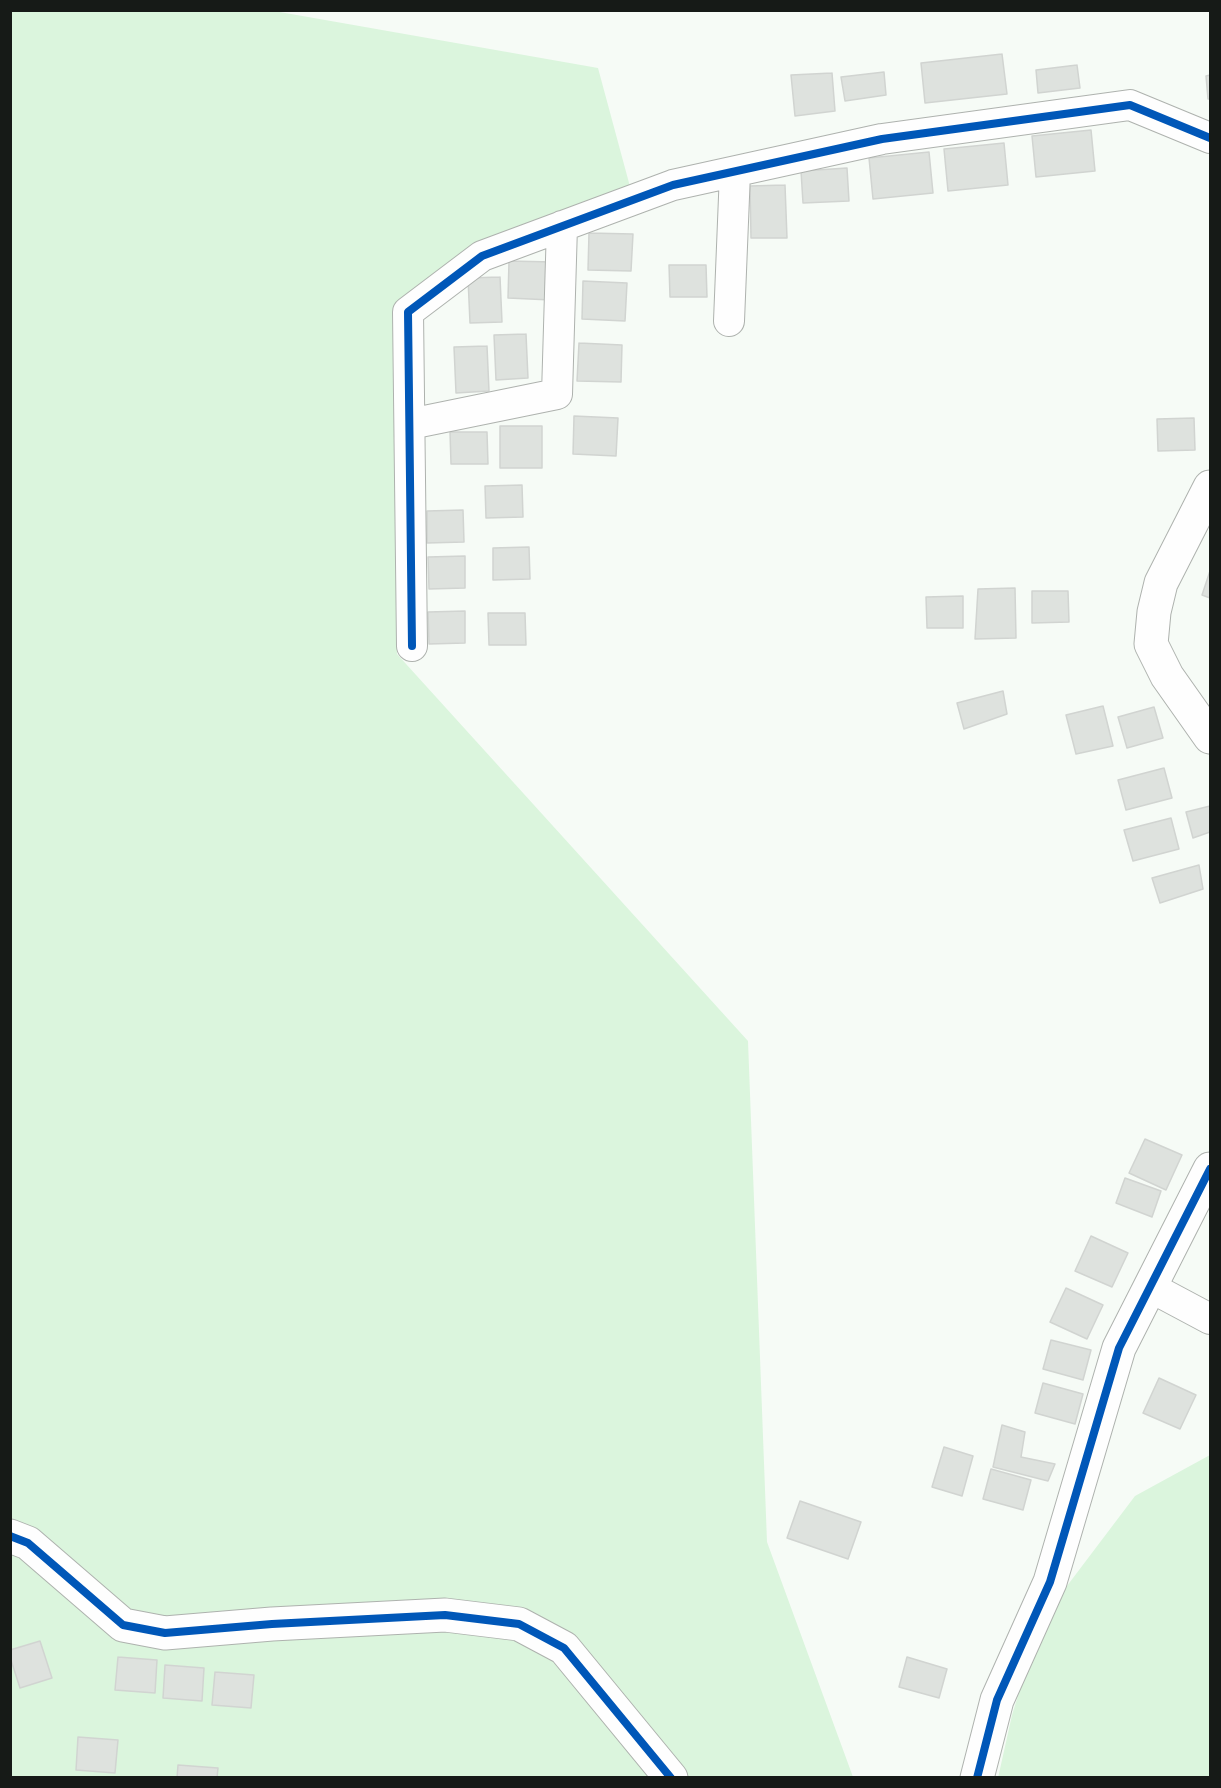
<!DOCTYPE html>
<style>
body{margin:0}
#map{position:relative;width:1221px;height:1788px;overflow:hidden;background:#f6fbf6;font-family:Overpass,sans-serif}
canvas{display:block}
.frame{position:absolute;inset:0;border:12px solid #161a17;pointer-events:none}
</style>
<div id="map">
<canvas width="1221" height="1788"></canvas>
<div class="frame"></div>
</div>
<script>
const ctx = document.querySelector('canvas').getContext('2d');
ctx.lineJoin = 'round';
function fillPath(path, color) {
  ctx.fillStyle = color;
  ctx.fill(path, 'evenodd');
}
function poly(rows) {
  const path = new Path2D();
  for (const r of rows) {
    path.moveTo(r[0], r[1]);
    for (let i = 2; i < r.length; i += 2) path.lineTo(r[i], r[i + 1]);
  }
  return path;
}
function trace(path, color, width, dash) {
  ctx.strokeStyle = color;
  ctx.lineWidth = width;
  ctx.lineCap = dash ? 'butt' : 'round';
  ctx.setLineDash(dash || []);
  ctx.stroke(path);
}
const green = poly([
 [11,11,274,11,598,68,632,194,396,306,397,654,748,1041,767,1542,853,1777,11,1778],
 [1210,1455,1210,1777,998,1778,1012,1715,1042,1619,1135,1496]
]);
const building = poly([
 [1002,54,1007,94,925,103,921,63,1002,54],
 [1077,65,1080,88,1038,93,1036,70,1077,65],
 [884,72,886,95,845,101,841,77,884,72],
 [832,73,835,111,795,116,791,75,832,73],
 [1210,75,1210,99,1208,99,1206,76,1210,75],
 [1091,130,1095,171,1036,177,1032,136,1091,130],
 [1004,143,1008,185,948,191,944,149,1004,143],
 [929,152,933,193,873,199,869,158,929,152],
 [847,168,849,201,803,203,801,171,847,168],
 [785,185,787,238,751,238,750,186,785,185],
 [589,233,633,234,631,271,588,270,589,233],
 [509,261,553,262,551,300,508,298,509,261],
 [669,265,706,265,707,297,670,297,669,265],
 [500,277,502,322,470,323,468,278,500,277],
 [583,281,627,283,625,321,582,319,583,281],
 [526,334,528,378,496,380,494,335,526,334],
 [579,343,622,345,621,382,577,381,579,343],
 [487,346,489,391,456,393,454,347,487,346],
 [574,416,618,418,616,456,573,454,574,416],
 [1194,418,1195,450,1158,451,1157,419,1194,418],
 [500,426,542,426,542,468,500,468,500,426],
 [450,432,487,432,488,464,451,464,450,432],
 [522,485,523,517,486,518,485,486,522,485],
 [463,510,464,542,427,543,427,511,463,510],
 [529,547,530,579,493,580,493,548,529,547],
 [465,556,465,588,429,589,428,557,465,556],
 [1210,571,1210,598,1202,595,1210,571],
 [1015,588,1016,638,975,639,978,589,1015,588],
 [1032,591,1068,591,1069,622,1032,623,1032,591],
 [963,596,963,628,927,628,926,597,963,596],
 [465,611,465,643,429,644,428,612,465,611],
 [488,613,525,613,526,645,489,645,488,613],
 [1003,691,1007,714,964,729,957,703,1003,691],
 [1103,706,1113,746,1076,754,1066,715,1103,706],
 [1154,707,1163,738,1127,748,1118,717,1154,707],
 [1164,768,1172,798,1126,810,1118,780,1164,768],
 [1210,806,1210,832,1193,838,1186,812,1210,806],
 [1171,818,1179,849,1133,861,1124,830,1171,818],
 [1199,865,1203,889,1160,903,1152,878,1199,865],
 [1145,1139,1182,1155,1166,1190,1129,1173,1145,1139],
 [1125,1178,1161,1191,1152,1217,1116,1203,1125,1178],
 [1091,1236,1128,1253,1112,1287,1075,1271,1091,1236],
 [1066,1288,1103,1305,1087,1339,1050,1322,1066,1288],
 [1051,1340,1091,1350,1083,1380,1043,1369,1051,1340],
 [1159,1378,1196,1395,1180,1429,1143,1413,1159,1378],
 [1043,1383,1083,1394,1075,1424,1035,1413,1043,1383],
 [1002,1425,1025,1432,1021,1457,1055,1464,1048,1481,993,1467,1002,1425],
 [944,1447,973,1456,962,1496,932,1487,944,1447],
 [991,1469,1031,1480,1023,1510,983,1499,991,1469],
 [800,1501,861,1522,848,1559,787,1538,800,1501],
 [40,1641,52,1678,20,1688,10,1657,10,1650,40,1641],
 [118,1657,157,1660,155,1693,115,1690,118,1657],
 [907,1657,947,1669,939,1698,899,1687,907,1657],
 [165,1665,204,1668,202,1701,163,1698,165,1665],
 [215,1672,254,1675,251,1708,212,1705,215,1672],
 [78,1737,118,1740,115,1773,76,1770,78,1737],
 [178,1765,218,1768,217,1778,177,1778,178,1765]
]);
const street = poly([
 [729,321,735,172],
 [410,424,557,394,562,226],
 [412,646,408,312,482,256,673,185,882,139,1130,105,1210,138],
 [1150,1287,1210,1319]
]);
const secondary = poly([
 [1210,487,1161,583,1154,612,1151,644,1167,676,1210,737],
 [10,1536,28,1543,123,1625,165,1633,272,1624,445,1615,519,1624,564,1648,671,1778],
 [977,1778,997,1700,1050,1582,1119,1348,1210,1169]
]);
const cycleway = poly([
 [412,646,408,312,482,256,673,185,882,139,1130,105,1210,138],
 [10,1536,28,1543,123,1625,165,1633,272,1624,445,1615,519,1624,564,1648,671,1778],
 [977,1778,997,1700,1050,1582,1119,1348,1210,1169]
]);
fillPath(green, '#dbf5dd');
fillPath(building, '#dee2de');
trace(building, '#d1d4d1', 1.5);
trace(street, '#aeb2ae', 32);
trace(secondary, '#aeb2ae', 35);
trace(street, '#fefefe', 30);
trace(secondary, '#fefefe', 33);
trace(cycleway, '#0057b8', 8);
</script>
